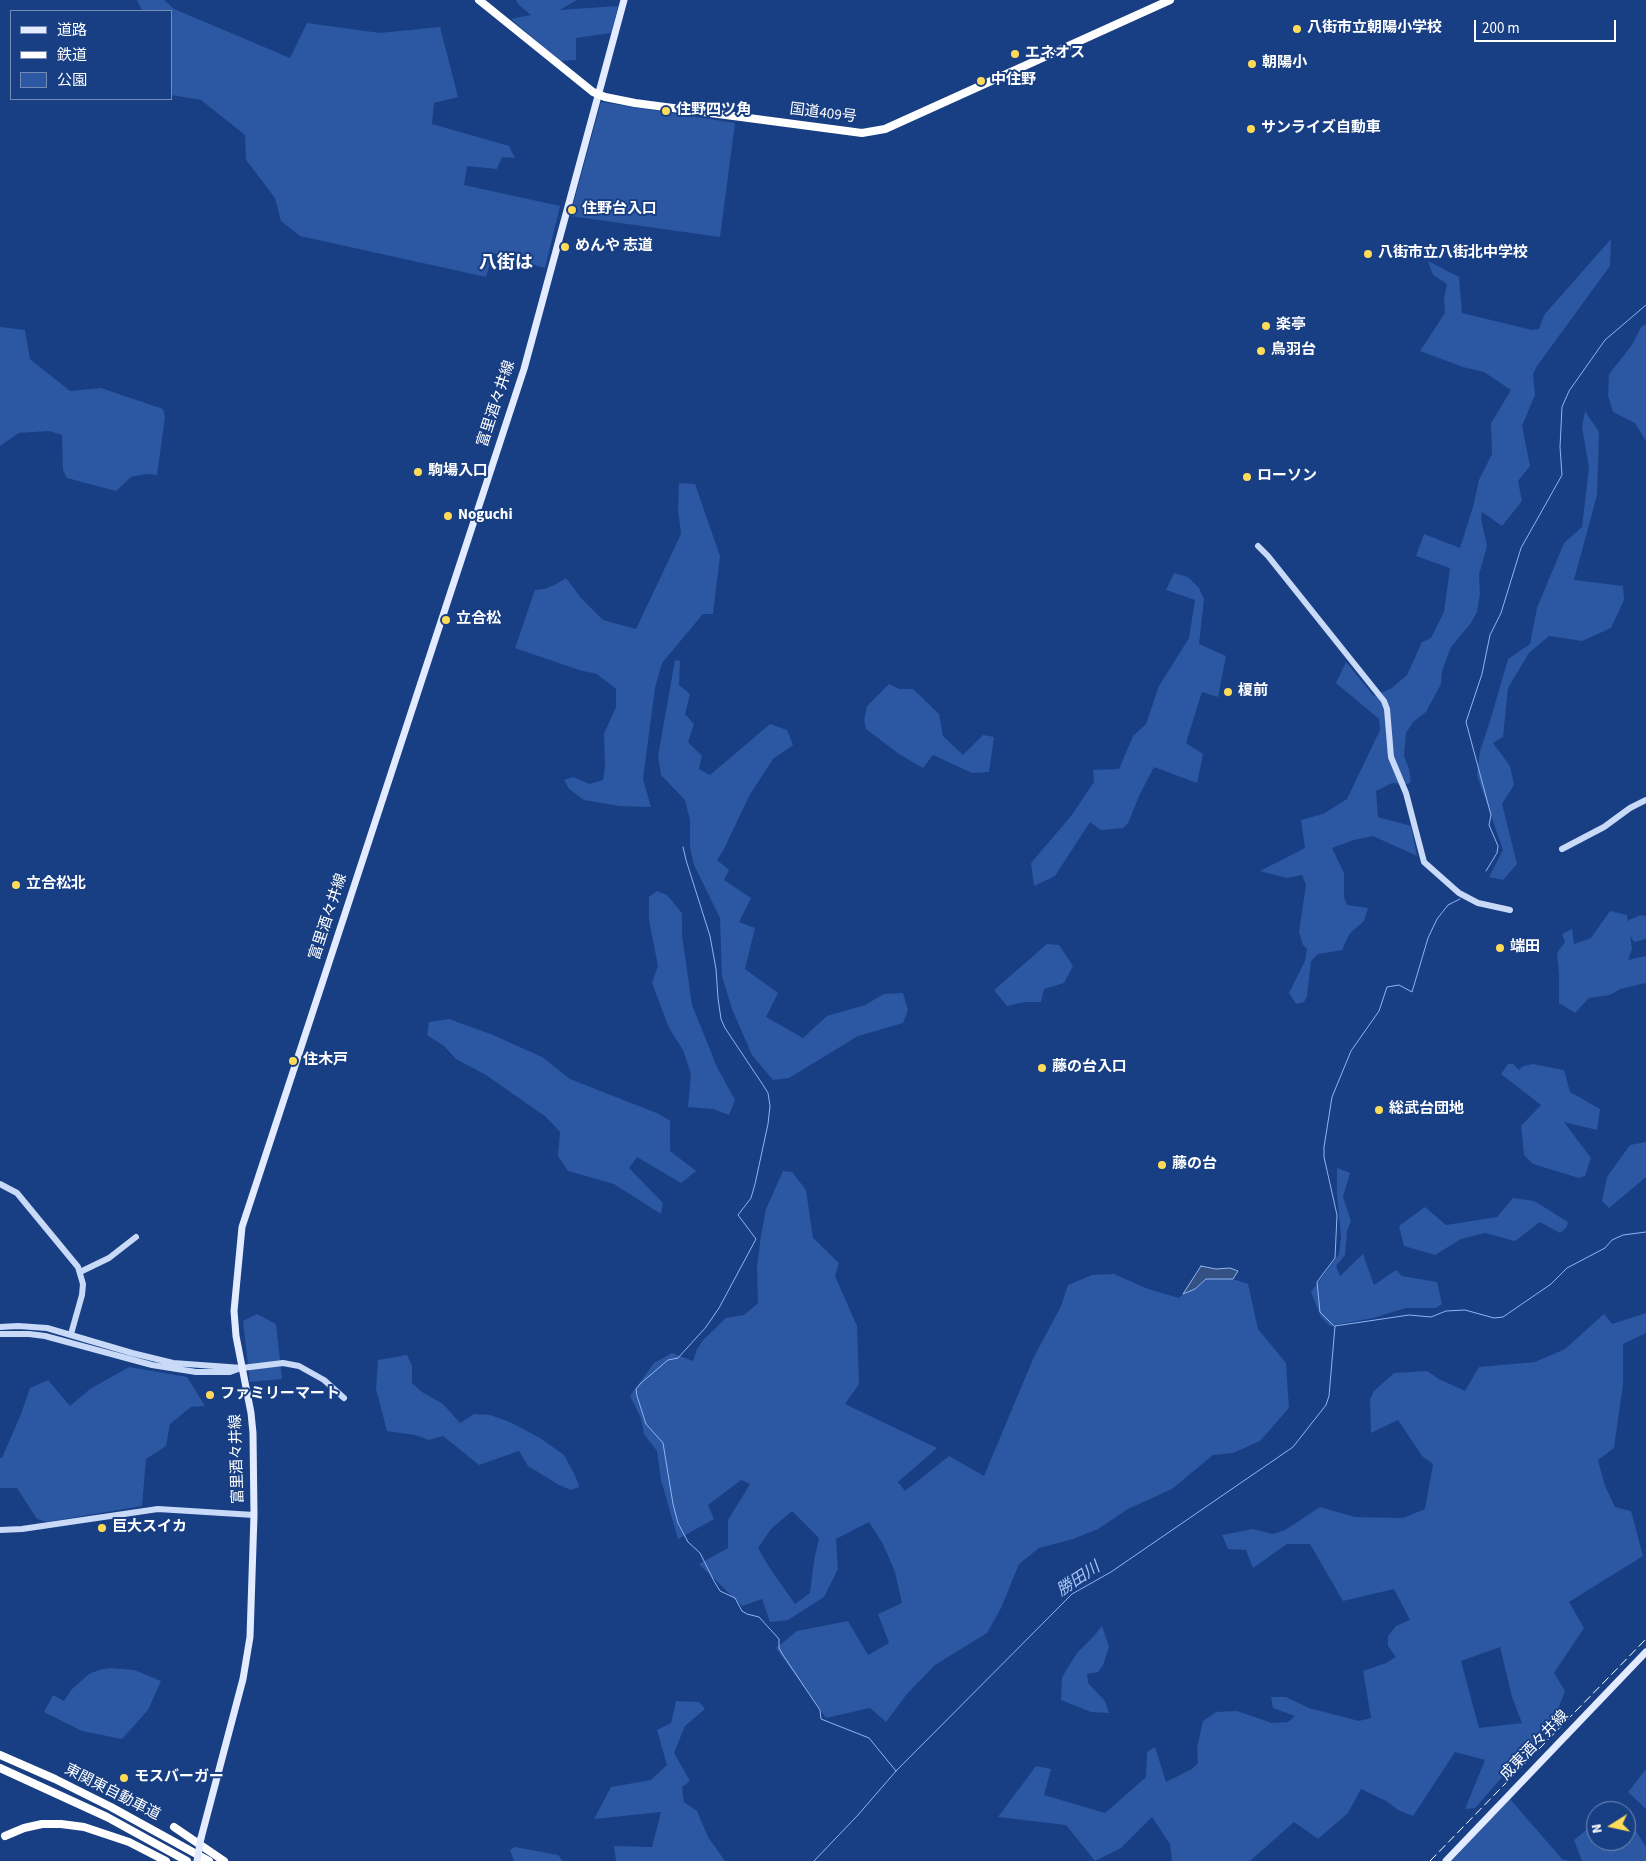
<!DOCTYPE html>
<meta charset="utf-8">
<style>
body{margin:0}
#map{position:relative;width:1646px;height:1861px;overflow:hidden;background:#183f84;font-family:"Source Sans 3","Noto Sans JP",sans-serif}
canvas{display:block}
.legend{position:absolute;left:10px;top:10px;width:162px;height:90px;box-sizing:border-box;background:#183f84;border:1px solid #748cb5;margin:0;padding:6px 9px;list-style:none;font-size:15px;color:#fff}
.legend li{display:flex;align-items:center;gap:10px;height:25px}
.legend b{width:25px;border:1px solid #748cb5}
.north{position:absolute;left:1586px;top:1801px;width:50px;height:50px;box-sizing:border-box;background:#183f84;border:1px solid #748cb5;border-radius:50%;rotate:260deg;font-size:14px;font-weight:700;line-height:20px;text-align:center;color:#fff}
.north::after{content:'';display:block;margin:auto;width:18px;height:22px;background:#ffdb58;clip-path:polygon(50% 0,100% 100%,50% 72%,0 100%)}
.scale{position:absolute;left:1474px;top:20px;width:142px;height:22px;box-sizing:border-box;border:2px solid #fff;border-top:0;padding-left:6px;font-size:15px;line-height:18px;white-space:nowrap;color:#fff;-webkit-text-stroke:4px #183f84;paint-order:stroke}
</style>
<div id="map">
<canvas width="1646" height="1861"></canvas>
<ul class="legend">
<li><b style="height:6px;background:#e2ebff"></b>道路</li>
<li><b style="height:6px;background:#fff"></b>鉄道</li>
<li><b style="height:14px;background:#2b57a3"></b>公園</li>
</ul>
<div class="north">N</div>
<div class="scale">200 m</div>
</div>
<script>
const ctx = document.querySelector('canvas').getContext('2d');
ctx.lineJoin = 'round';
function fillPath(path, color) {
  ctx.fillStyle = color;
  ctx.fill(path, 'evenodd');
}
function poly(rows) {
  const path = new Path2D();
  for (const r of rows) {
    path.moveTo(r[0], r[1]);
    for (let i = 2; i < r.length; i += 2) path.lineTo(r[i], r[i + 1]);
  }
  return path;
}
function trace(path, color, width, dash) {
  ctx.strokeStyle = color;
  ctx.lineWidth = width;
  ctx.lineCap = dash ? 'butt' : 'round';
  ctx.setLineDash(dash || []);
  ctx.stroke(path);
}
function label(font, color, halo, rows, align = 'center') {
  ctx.font = font + ' "Source Sans 3","Noto Sans JP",sans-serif';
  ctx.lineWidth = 4;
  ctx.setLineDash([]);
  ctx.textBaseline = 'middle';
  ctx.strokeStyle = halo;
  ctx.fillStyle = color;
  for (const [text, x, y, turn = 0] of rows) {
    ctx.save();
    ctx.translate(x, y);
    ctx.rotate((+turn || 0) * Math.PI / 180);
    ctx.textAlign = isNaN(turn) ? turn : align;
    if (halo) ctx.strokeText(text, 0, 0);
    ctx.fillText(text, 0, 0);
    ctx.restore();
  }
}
const green = poly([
 [137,0,164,0,174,9,290,58,307,23,380,33,440,27,458,97,434,103,432,124,509,146,515,158,502,157,497,169,467,166,464,185,560,206,545,268,493,253,486,277,300,236,281,221,275,198,246,160,245,135,201,100,171,95,171,11,142,11],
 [516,0,577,0,560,10,618,6,611,33,576,38,576,60,560,61,511,19,531,15,518,4],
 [601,102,735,123,720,237,570,216],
 [1611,239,1610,266,1537,366,1533,374,1535,395,1522,426,1530,466,1518,481,1522,501,1502,526,1482,512,1481,519,1487,546,1479,575,1480,594,1477,612,1471,623,1451,647,1442,671,1441,684,1426,712,1413,722,1406,733,1404,756,1409,769,1411,781,1408,784,1392,783,1376,791,1378,817,1411,826,1417,856,1373,836,1354,840,1332,848,1344,873,1344,897,1347,905,1368,908,1364,921,1350,933,1342,950,1318,954,1311,961,1307,996,1304,1002,1296,1004,1289,993,1305,961,1307,949,1303,945,1299,932,1306,885,1302,875,1287,878,1260,871,1305,848,1301,820,1323,814,1347,799,1380,730,1379,719,1336,683,1346,662,1374,696,1392,688,1407,675,1422,642,1431,638,1444,612,1450,568,1416,556,1424,534,1460,548,1473,507,1479,480,1492,454,1491,423,1511,390,1484,372,1463,367,1420,351,1445,313,1444,298,1447,284,1433,275,1428,261,1459,277,1462,313,1532,330,1539,329,1544,315],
 [1646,324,1646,441,1635,423,1613,412,1608,396,1609,374,1632,345,1641,327],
 [0,327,25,330,30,359,70,391,101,388,163,409,165,417,157,475,146,474,131,477,116,491,67,478,63,470,62,435,49,431,19,433,0,446],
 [1585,411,1599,432,1597,495,1574,580,1623,586,1624,600,1611,628,1582,641,1549,636,1529,653,1508,688,1503,737,1493,743,1510,766,1514,785,1502,804,1517,864,1503,880,1489,877,1503,850,1477,775,1480,751,1490,721,1508,659,1530,644,1537,608,1564,543,1582,527,1589,468,1582,427],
 [679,483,695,484,720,556,713,614,703,614,662,663,655,688,643,779,651,807,619,806,584,800,569,789,564,780,573,777,590,784,603,780,605,767,604,734,616,707,616,689,597,674,579,670,515,648,535,590,544,589,555,585,566,578,581,598,603,620,636,629,681,534,678,509],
 [1174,573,1188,577,1199,588,1204,599,1199,644,1226,656,1218,697,1202,692,1186,743,1203,754,1197,783,1154,767,1140,794,1128,823,1123,828,1101,830,1090,822,1055,876,1034,886,1031,863,1071,816,1094,782,1093,770,1119,769,1133,736,1146,724,1159,686,1189,638,1195,600,1166,590],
 [675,660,680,661,679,685,690,694,685,714,694,724,688,742,702,756,699,769,710,775,770,724,787,730,793,745,773,759,749,796,723,851,717,860,729,870,724,880,751,898,739,922,755,928,745,969,778,993,766,1017,803,1038,827,1016,865,1005,884,994,903,993,908,1010,903,1023,858,1036,789,1078,773,1080,752,1055,732,1009,722,976,720,918,694,865,690,848,690,820,685,800,661,775,658,756],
 [889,684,899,689,913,689,939,714,943,736,963,755,983,735,994,737,989,772,972,773,933,755,923,768,899,754,866,729,864,720,867,706],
 [657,891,667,895,682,913,682,936,692,1005,717,1067,735,1100,729,1115,713,1109,688,1107,691,1074,683,1050,669,1028,652,983,658,966,649,920,649,897],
 [1610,911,1627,915,1628,922,1629,920,1641,915,1646,916,1646,939,1634,942,1630,935,1632,949,1628,960,1646,956,1646,983,1620,989,1610,995,1589,998,1575,1013,1559,1003,1559,974,1557,953,1565,942,1562,934,1572,929,1574,944,1591,938],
 [1047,944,1059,945,1073,966,1064,983,1044,989,1041,1002,1025,1002,1007,1006,994,990],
 [449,1019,493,1035,542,1057,570,1079,659,1114,670,1121,670,1151,696,1171,681,1183,637,1157,629,1168,663,1203,661,1214,614,1184,568,1171,558,1156,560,1132,546,1117,486,1075,456,1059,444,1046,427,1035,429,1022],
 [1508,1064,1513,1064,1519,1070,1523,1066,1533,1064,1564,1070,1570,1092,1600,1109,1597,1130,1564,1122,1591,1158,1585,1176,1579,1178,1533,1164,1524,1155,1521,1126,1541,1105,1501,1074],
 [1646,1142,1646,1177,1609,1208,1602,1201,1607,1177,1630,1145],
 [1337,1168,1350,1173,1343,1197,1351,1221,1347,1231,1345,1255,1336,1266,1340,1276,1363,1254,1374,1285,1396,1270,1402,1276,1437,1282,1442,1304,1436,1308,1406,1308,1373,1318,1330,1326,1321,1317,1311,1292,1339,1254,1341,1238,1337,1193],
 [783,1171,792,1172,806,1190,813,1238,839,1263,835,1276,857,1326,859,1384,845,1404,937,1448,898,1482,905,1491,949,1456,984,1476,1033,1359,1061,1306,1068,1285,1092,1275,1114,1274,1148,1289,1179,1298,1183,1294,1195,1289,1206,1279,1233,1279,1248,1284,1258,1329,1286,1363,1289,1408,1260,1441,1233,1453,1213,1455,1172,1489,1128,1509,1098,1529,1073,1539,1039,1548,1019,1564,1001,1608,987,1633,935,1665,907,1694,886,1722,870,1708,826,1718,776,1648,797,1631,848,1621,868,1655,889,1643,878,1614,902,1603,895,1572,883,1544,869,1522,836,1539,838,1569,824,1597,788,1620,770,1622,762,1599,742,1606,699,1564,728,1548,728,1520,750,1484,741,1480,708,1505,714,1519,678,1539,661,1480,657,1451,644,1434,641,1418,630,1396,654,1363,672,1353,693,1361,697,1349,704,1339,726,1318,744,1315,758,1303,757,1267,761,1235,766,1209],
 [792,1511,819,1538,814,1561,810,1593,795,1604,769,1567,758,1548,771,1529],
 [1513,1198,1534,1201,1568,1222,1566,1228,1560,1233,1540,1222,1515,1241,1485,1233,1461,1239,1435,1255,1404,1246,1399,1226,1425,1207,1446,1225,1497,1217],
 [1646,1313,1646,1333,1623,1344,1623,1384,1614,1448,1598,1460,1605,1486,1615,1507,1631,1511,1643,1556,1569,1602,1584,1628,1554,1673,1565,1691,1555,1717,1475,1808,1465,1809,1485,1760,1455,1752,1413,1816,1400,1811,1386,1801,1361,1789,1348,1813,1318,1839,1294,1822,1250,1861,1172,1861,1170,1844,1152,1817,1121,1848,1095,1861,1066,1825,998,1817,1036,1766,1051,1769,1044,1795,1105,1813,1146,1777,1147,1752,1155,1747,1166,1782,1192,1769,1198,1763,1197,1748,1203,1721,1216,1712,1237,1711,1272,1723,1288,1722,1295,1716,1273,1708,1271,1697,1286,1697,1309,1708,1359,1721,1371,1718,1363,1671,1386,1663,1396,1657,1388,1646,1388,1636,1396,1626,1410,1620,1394,1589,1343,1601,1310,1544,1287,1544,1253,1568,1246,1550,1228,1549,1222,1535,1253,1529,1273,1534,1285,1530,1320,1507,1355,1517,1403,1518,1425,1509,1433,1464,1422,1456,1398,1420,1371,1433,1370,1399,1374,1391,1394,1373,1427,1371,1439,1379,1465,1391,1479,1367,1535,1362,1565,1349,1604,1314,1612,1324],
 [1500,1647,1512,1697,1522,1723,1479,1728,1461,1661],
 [257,1314,276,1324,282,1379,250,1382,243,1321],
 [407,1355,412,1366,412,1383,422,1392,443,1404,460,1423,474,1414,490,1415,510,1422,540,1438,564,1455,575,1475,579,1487,571,1490,559,1485,528,1466,519,1451,479,1465,443,1436,429,1440,415,1435,387,1431,376,1389,378,1360],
 [129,1367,187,1377,205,1406,191,1407,170,1424,166,1446,146,1459,142,1506,47,1522,37,1519,17,1488,0,1488,0,1458,2,1458,21,1414,30,1388,48,1380,70,1406,90,1389],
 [1102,1626,1109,1647,1103,1665,1098,1672,1087,1674,1088,1683,1105,1701,1109,1713,1091,1712,1061,1700,1062,1677,1077,1653,1094,1636],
 [110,1668,134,1670,161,1681,148,1710,122,1739,82,1731,44,1712,53,1695,64,1701,71,1690,89,1674,99,1670],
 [676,1701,699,1702,705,1709,685,1726,674,1753,690,1781,682,1787,684,1802,697,1811,708,1837,725,1861,616,1861,614,1846,652,1847,661,1812,594,1819,611,1787,651,1780,667,1765,657,1730,671,1723],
 [1646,1769,1646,1809,1628,1792],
 [1510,1799,1562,1859,1570,1861,1445,1861,1468,1842],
 [1626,1815,1646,1847,1646,1861,1582,1861,1574,1840,1596,1822,1596,1841,1626,1841],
 [515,1847,558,1855,563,1861,514,1861,510,1850]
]);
const water = poly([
 [1201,1266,1216,1269,1230,1268,1238,1271,1233,1279,1206,1279,1195,1289,1183,1294,1201,1266]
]);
const stream = poly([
 [683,847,686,860,710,936,716,969,718,998,721,1019,725,1028,763,1085,768,1093,770,1106,768,1124,755,1184,751,1198,738,1215,756,1239,719,1308,706,1327,678,1358,668,1360,641,1383,636,1389,637,1396,646,1424,663,1443,673,1504,678,1523,688,1542,700,1553,714,1581,720,1591,735,1598,742,1611,747,1614,759,1617,779,1639,779,1648,783,1655,820,1710,821,1719,869,1738,896,1771],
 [1486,871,1497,853,1498,846,1489,825,1491,815,1466,722,1482,674,1490,635,1501,613,1521,548,1562,475,1560,447,1562,407,1569,391,1605,340,1646,305],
 [1334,1326,1320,1312,1317,1282,1335,1258,1337,1215,1324,1157,1324,1147,1332,1097,1351,1051,1379,1011,1387,987,1399,985,1412,992,1428,938,1437,919,1448,905,1460,899],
 [1335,1326,1409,1315,1431,1317,1446,1311,1465,1310,1494,1318,1503,1317,1551,1284,1567,1268,1605,1248,1612,1240,1623,1235,1646,1232],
 [814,1861,858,1815,896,1771,1072,1594,1111,1572,1293,1447,1326,1405,1329,1396,1335,1326]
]);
const secondary = poly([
 [1258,546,1268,556,1384,701,1387,709,1391,757,1406,793,1424,862,1459,893,1478,903,1510,910],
 [1562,849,1604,827,1630,808,1646,800],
 [0,1184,17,1193,78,1267,83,1284,82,1295,71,1334],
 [80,1272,109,1258,136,1237],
 [0,1327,18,1326,47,1328,132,1353,173,1363,242,1368,283,1363,299,1366,324,1380,344,1398],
 [0,1334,29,1334,45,1336,152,1365,196,1372,230,1372,241,1368],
 [0,1530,22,1529,158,1509,254,1515]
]);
const primary = poly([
 [201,1838,243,1679,250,1637,254,1515,253,1433,251,1413,236,1336,234,1311,242,1227,524,369,624,0],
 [1446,1861,1646,1652]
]);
const highway = poly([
 [479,0,593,92,605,97,635,103,862,133,885,129,1170,0],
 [0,1755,55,1779,111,1807,209,1861],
 [0,1768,107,1817,187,1861],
 [174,1827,224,1861],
 [5,1836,24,1828,42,1824,61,1824,84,1827,129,1842,166,1861]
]);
const rail = poly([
 [1430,1861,1646,1639]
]);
const primaryBridge = poly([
 [197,1861,201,1838]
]);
const markers = [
 [1297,29,5,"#ffdb58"],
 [1015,54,5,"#ffdb58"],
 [1252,64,5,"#ffdb58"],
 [981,81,5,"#ffdb58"],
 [666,111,5,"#ffdb58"],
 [1251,129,5,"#ffdb58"],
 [572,210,5,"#ffdb58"],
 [565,247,5,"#ffdb58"],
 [1368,254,5,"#ffdb58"],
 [1266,326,5,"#ffdb58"],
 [1261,351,5,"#ffdb58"],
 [418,472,5,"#ffdb58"],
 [1247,477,5,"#ffdb58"],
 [448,516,5,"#ffdb58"],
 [446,620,5,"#ffdb58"],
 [1228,692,5,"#ffdb58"],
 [16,885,5,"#ffdb58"],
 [1500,948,5,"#ffdb58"],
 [293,1061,5,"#ffdb58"],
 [1042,1068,5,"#ffdb58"],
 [1379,1110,5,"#ffdb58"],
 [1162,1165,5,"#ffdb58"],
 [210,1395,5,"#ffdb58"],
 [102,1528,5,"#ffdb58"],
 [124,1778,5,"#ffdb58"]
];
const poiNames = [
 ["八街市立朝陽小学校",1307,29],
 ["エネオス",1025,54],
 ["朝陽小",1262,64],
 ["中住野",991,81],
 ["住野四ツ角",676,111],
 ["サンライズ自動車",1261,129],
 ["住野台入口",582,210],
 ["めんや 志道",575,247],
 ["八街市立八街北中学校",1378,254],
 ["楽亭",1276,326],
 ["鳥羽台",1271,351],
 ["駒場入口",428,472],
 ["ローソン",1257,477],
 ["Noguchi",458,516],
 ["立合松",456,620],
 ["榎前",1238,692],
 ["立合松北",26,885],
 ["端田",1510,948],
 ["住木戸",303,1061],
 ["藤の台入口",1052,1068],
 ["総武台団地",1389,1110],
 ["藤の台",1172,1165],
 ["ファミリーマート",220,1395],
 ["巨大スイカ",112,1528],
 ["モスバーガー",134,1778]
];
const streetNames = [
 ["国道409号",823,114,7],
 ["富里酒々井線",497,404,-72],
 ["富里酒々井線",329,917,-72],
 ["富里酒々井線",238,1459,-92],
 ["成東酒々井線",1535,1746,-46],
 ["東関東自動車道",112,1793,27]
];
const waterNames = [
 ["勝田川",1079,1580,-34]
];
const quarterNames = [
 ["八街は",506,264]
];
fillPath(green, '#2b57a3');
fillPath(water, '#345184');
trace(water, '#8fb4ef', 1);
trace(stream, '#8fb4ef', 1);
trace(secondary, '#c9daf9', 6);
trace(primary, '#e2ebff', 7);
trace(highway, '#fff', 8);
trace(rail, '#fff', 1, [9, 4]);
trace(primaryBridge, '#e2ebff', 7);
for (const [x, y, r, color] of markers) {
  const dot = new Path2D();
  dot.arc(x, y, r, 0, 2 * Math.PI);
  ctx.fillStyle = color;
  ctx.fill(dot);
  trace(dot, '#183f84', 2);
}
label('bold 15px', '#fff', '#183f84', poiNames, 'left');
label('15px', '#fff', '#183f84', streetNames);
label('italic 16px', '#a8c5f4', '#183f84', waterNames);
label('bold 18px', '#fff', '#183f84', quarterNames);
</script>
